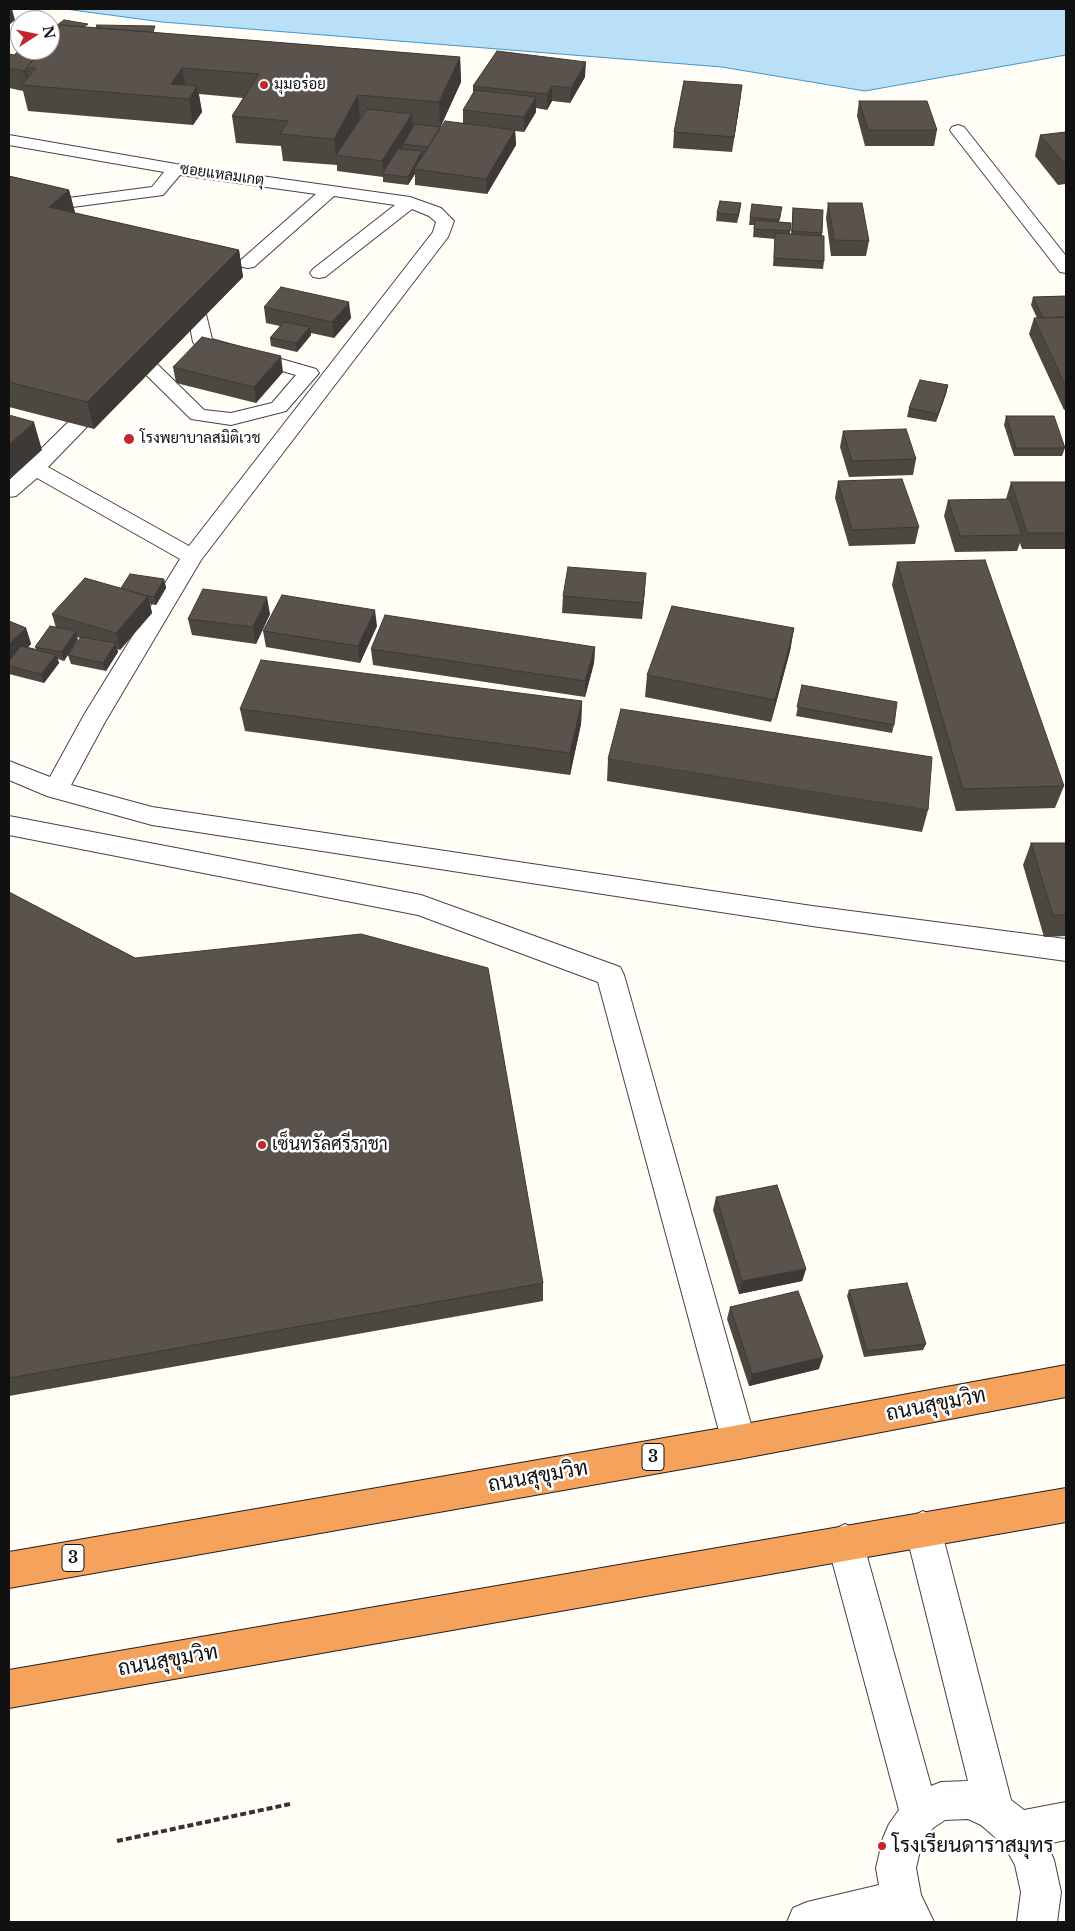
<!DOCTYPE html>
<meta charset="utf-8">
<style>
body{margin:0}
#map{position:relative;width:1075px;height:1931px;overflow:hidden;background:#fffdf5;font-family:"Libre Baskerville",serif}
canvas{display:block}
.frame{position:absolute;inset:0;border:10px solid #111;pointer-events:none}
.north{position:absolute;left:10px;top:10px;width:50px;height:50px;box-sizing:border-box;background:#fff;border:1px solid #a0a0a0;border-radius:50%;rotate:79deg;font-size:14px;font-weight:700;line-height:20px;text-align:center;color:#111}
.north::after{content:'';display:block;margin:auto;width:18px;height:22px;background:#c4262e;clip-path:polygon(50% 0,100% 100%,50% 72%,0 100%)}
</style>
<div id="map">
<canvas width="1075" height="1931"></canvas>
<div class="frame"></div>
<div class="north">N</div>
</div>
<script>
const ctx = document.querySelector('canvas').getContext('2d');
ctx.lineJoin = 'round';
function fillPath(path, color) {
  ctx.fillStyle = color;
  ctx.fill(path, 'evenodd');
}
function poly(rows) {
  const path = new Path2D();
  for (const r of rows) {
    path.moveTo(r[0], r[1]);
    for (let i = 2; i < r.length; i += 2) path.lineTo(r[i], r[i + 1]);
  }
  return path;
}
function trace(path, color, width, dash) {
  ctx.strokeStyle = color;
  ctx.lineWidth = width;
  ctx.lineCap = dash ? 'butt' : 'round';
  ctx.setLineDash(dash || []);
  ctx.stroke(path);
}
function label(font, color, halo, rows, align = 'center') {
  ctx.font = font + ' "Libre Baskerville",Sarabun,serif';
  ctx.lineWidth = 5;
  ctx.setLineDash([]);
  ctx.textBaseline = 'middle';
  ctx.strokeStyle = halo;
  ctx.fillStyle = color;
  for (const [text, x, y, turn = 0] of rows) {
    ctx.save();
    ctx.translate(x, y);
    ctx.rotate((+turn || 0) * Math.PI / 180);
    ctx.textAlign = isNaN(turn) ? turn : align;
    if (halo) ctx.strokeText(text, 0, 0);
    ctx.fillText(text, 0, 0);
    ctx.restore();
  }
}
const water = poly([
 [65,9,1066,9,1066,55,865,91,722,67,162,22,65,9]
]);
const path = poly([
 [117,1841,290,1804]
]);
const minor = poly([
 [958,125,964,127,1066,256,1066,273,1060,272,952,133,950,130,952,127,958,125],
 [9,135,176,164,410,197,441,208,454,221,448,237,201,560,105,722,71,785,152,807,812,906,1066,939,1066,961,812,926,152,825,47,796,9,780,9,761,50,777,84,715,180,559,37,478,16,496,9,497,9,480,96,395,103,393,110,395,113,399,110,403,48,467,189,546,433,232,436,222,429,216,412,209,325,277,319,278,313,277,310,273,313,269,395,205,334,196,254,267,248,268,242,267,239,263,242,259,316,194,180,175,163,195,65,208,52,227,46,228,40,227,36,222,53,200,152,187,164,172,9,145,9,135],
 [195,300,202,302,204,306,212,339,316,369,319,373,286,411,231,425,191,419,135,364,132,360,135,356,142,354,149,356,204,410,231,413,272,403,296,375,196,346,193,342,186,306,188,302,195,300],
 [9,816,421,895,620,967,624,975,756,1442,751,1454,739,1459,727,1454,722,1442,598,982,418,915,9,835,9,816],
 [923,1511,935,1517,941,1529,1011,1800,1024,1810,1066,1802,1066,1840,1047,1844,1054,1860,1061,1892,1057,1922,1017,1922,1021,1892,1015,1865,1004,1845,981,1825,968,1819,945,1820,933,1828,921,1846,916,1868,921,1895,934,1922,787,1922,793,1908,807,1902,879,1885,876,1868,883,1838,889,1824,899,1810,827,1542,833,1530,845,1524,857,1530,863,1542,931,1786,941,1782,968,1781,905,1529,911,1517,923,1511]
]);
const highway = poly([
 [1066,1365,1066,1397,739,1459,9,1588,9,1552,739,1425,1066,1365],
 [1066,1488,1066,1522,9,1708,9,1670,1066,1488]
]);
const wall = poly([
 [89,27,460,57,461,82,440,128,463,123,463,110,473,93,473,86,585,77,570,103,552,101,547,110,536,108,536,112,524,132,515,131,516,145,487,194,415,185,415,174,408,185,383,182,383,177,337,171,337,165,283,161,281,146,236,143,232,116,243,98,199,94,202,112,193,125,28,111,23,91,9,88,9,54,14,55,50,50],
 [742,85,740,101,732,152,673,148,674,132],
 [859,101,937,130,934,146,865,146,857,116],
 [1066,132,1066,184,1058,185,1035,156,1040,135],
 [9,176,69,190,75,213,239,250,243,277,94,429,9,407],
 [741,203,737,223,716,221,717,213],
 [828,203,869,241,866,256,831,256,826,218],
 [793,208,822,233,824,261,823,269,773,266,775,239,753,237,754,225,749,225,750,217,781,215,779,222,791,223,790,234,791,234],
 [1066,296,1066,416,1065,413,1066,409,1064,410,1029,334,1034,318,1037,318,1031,305,1033,297],
 [264,307,351,318,334,338,311,333,311,335,297,352,271,346,270,338,280,326,266,323],
 [173,367,283,372,256,403,176,383],
 [948,385,946,394,936,422,907,417,909,408],
 [1006,416,1065,448,1062,456,1014,456,1004,425],
 [843,431,916,459,913,475,849,477,840,447],
 [838,481,919,527,915,544,849,546,835,498],
 [1011,482,1066,482,1066,549,1022,549,1020,543,1017,551,955,552,944,516,948,500,1006,499],
 [897,562,1064,786,1055,808,956,811,892,585],
 [164,579,166,588,156,605,150,604,152,613,120,650,117,649,118,652,106,671,71,664,68,655,80,638,77,637,64,661,58,659,59,663,44,683,9,674,9,621,26,628,31,644,28,647,36,649,35,647,56,628,52,614,121,588],
 [645,589,642,619,562,613,563,596],
 [270,614,256,644,192,635,188,619],
 [377,626,360,663,266,647,263,631],
 [794,628,790,651,771,722,645,697,647,675],
 [595,647,594,663,585,697,373,665,371,649],
 [802,685,894,725,892,733,796,716],
 [582,701,581,724,570,775,245,731,240,709],
 [608,759,928,810,922,832,607,781],
 [1031,843,1066,843,1066,936,1044,937,1023,865],
 [9,892,135,958,543,1283,543,1301,9,1396],
 [716,1197,806,1269,802,1281,739,1294,713,1210],
 [849,1290,926,1344,923,1350,864,1357,847,1296],
 [730,1307,819,1369,749,1386,727,1319]
]);
const shadedWall = poly([
 [9,9,12,9,15,20,9,25],
 [460,57,461,82,440,128,439,102],
 [586,62,585,77,570,103,571,88],
 [182,68,187,93,171,84],
 [26,69,31,86,28,86,24,71],
 [742,85,740,101,732,152,734,137],
 [197,86,202,112,193,125,189,99],
 [552,86,552,101,547,110,547,94],
 [358,95,360,121,336,155,337,166,334,139],
 [536,97,536,112,524,132,524,117],
 [412,114,413,130,403,144,403,146,385,174,383,174,382,161],
 [515,130,516,145,487,194,486,179],
 [422,151,423,159,414,169,415,174,408,185,408,177],
 [69,190,76,216,49,207],
 [741,203,740,211,737,223,738,215],
 [239,250,243,277,94,429,87,402],
 [349,302,351,318,334,338,332,322],
 [310,327,311,335,297,352,296,343],
 [281,356,283,372,256,403,254,387],
 [948,385,946,394,936,422,938,414],
 [34,422,42,450,9,480,9,444],
 [646,573,645,589,642,619,643,603],
 [164,579,166,588,156,605,154,597],
 [148,596,152,613,120,650,116,633],
 [267,597,270,614,256,644,253,627],
 [375,610,377,626,360,663,358,646],
 [26,628,31,644,9,666,9,644],
 [794,628,790,651,771,722,775,700],
 [76,631,78,640,64,661,62,652],
 [116,643,118,652,106,671,103,663],
 [595,647,594,663,585,697,585,681],
 [56,655,59,663,44,683,41,674],
 [582,701,581,724,570,775,570,753],
 [806,1269,802,1281,739,1294,742,1281],
 [823,1357,819,1369,749,1386,752,1374]
]);
const building = poly([
 [64,20,88,24,84,27,61,25,50,39,50,30,64,20],
 [61,25,460,57,439,102,358,95,334,139,280,134,288,121,232,116,259,74,182,68,171,84,197,86,189,99,22,85,36,68,26,68,41,50,50,50,50,39,61,25],
 [97,25,155,26,153,32,96,28,97,25],
 [20,50,41,50,24,71,9,68,9,54,14,55,20,50],
 [497,51,586,62,571,88,552,86,547,94,473,86,497,51],
 [684,81,742,85,734,137,674,132,684,81],
 [475,90,536,97,524,117,463,110,475,90],
 [859,101,927,101,937,130,868,130,859,101],
 [367,109,412,114,382,161,336,155,367,109],
 [445,121,515,130,486,179,414,169,445,121],
 [415,124,440,127,428,147,403,144,415,124],
 [1066,132,1066,163,1064,163,1040,135,1066,132],
 [398,149,422,151,408,177,382,174,398,149],
 [9,176,69,190,49,207,239,250,87,402,9,382,9,176],
 [720,201,741,203,738,215,717,213,720,201],
 [828,203,862,203,869,241,834,240,828,203],
 [752,204,782,207,779,220,750,217,752,204],
 [793,208,823,210,822,233,792,231,793,208],
 [755,220,791,223,790,231,754,229,755,220],
 [775,233,824,236,824,261,774,258,775,233],
 [281,287,349,302,332,322,264,307,281,287],
 [1066,296,1066,317,1043,318,1033,297,1066,296],
 [1066,317,1066,387,1034,318,1066,317],
 [284,322,310,327,296,343,270,338,284,322],
 [202,337,281,356,254,387,173,367,202,337],
 [920,380,948,385,938,414,909,408,920,380],
 [9,415,34,422,9,444,9,415],
 [1006,416,1054,416,1065,448,1016,448,1006,416],
 [906,429,916,459,852,461,843,431,906,429],
 [902,479,919,527,852,530,838,481,902,479],
 [1011,482,1066,482,1066,533,1027,533,1011,482],
 [1010,499,1022,535,960,536,948,500,1010,499],
 [985,560,1064,786,963,789,897,562,985,560],
 [568,567,646,573,643,603,563,596,568,567],
 [130,574,164,579,154,597,142,595,121,588,130,574],
 [85,578,148,596,116,633,52,614,85,578],
 [203,589,267,597,253,627,188,619,203,589],
 [282,595,375,610,358,646,263,631,282,595],
 [672,606,794,628,775,700,647,675,672,606],
 [385,615,595,647,585,681,371,649,385,615],
 [9,621,26,628,9,644,9,621],
 [50,626,76,631,62,652,35,647,50,626],
 [81,637,116,643,103,663,68,655,81,637],
 [21,646,56,655,41,674,9,666,9,661,21,646],
 [261,660,582,701,570,753,240,709,261,660],
 [802,685,897,702,894,725,797,707,802,685],
 [621,709,932,757,928,810,608,759,621,709],
 [1031,843,1066,843,1066,915,1053,915,1031,843],
 [9,892,135,958,361,934,488,968,543,1283,9,1378,9,892],
 [777,1185,806,1269,742,1281,716,1197,777,1185],
 [907,1283,926,1344,867,1351,849,1290,907,1283],
 [798,1291,823,1357,752,1374,730,1307,798,1291]
]);
const markers = [
 [264,85,5,"#c4262e"],
 [129,439,6,"#c4262e"],
 [262,1145,5,"#c4262e"],
 [882,1846,5,"#c4262e"]
];
const farPoinames = [
 ["มุมอร่อย",274,85],
 ["โรงพยาบาลสมิติเวช",140,439]
];
const farStreetnames = [
 ["ซอยแหลมเกตุ",222,175,8]
];
const shields = [
 [653,1457,22],
 [73,1558,22]
];
const shieldNames = [
 ["3",653,1457],
 ["3",73,1558]
];
const poiNames = [
 ["เซ็นทรัลศรีราชา",272,1145]
];
const nearStreetnames = [
 ["ถนนสุขุมวิท",936,1405,-11],
 ["ถนนสุขุมวิท",538,1477,-10],
 ["ถนนสุขุมวิท",168,1661,-10]
];
const nearPoinames = [
 ["โรงเรียนดาราสมุทร",892,1846]
];
fillPath(water, '#b9e0f7');
trace(water, '#3f96cf', 1);
trace(minor, '#444', 2);
trace(highway, '#222', 2);
trace(path, '#333', 4, [6, 3]);
fillPath(minor, '#fff');
fillPath(highway, '#f5a25d');
fillPath(wall, '#4d4742');
fillPath(shadedWall, '#3f3936');
fillPath(building, '#5a524d');
trace(building, '#3f3936', 1);
for (const [x, y, r, color] of markers) {
  const dot = new Path2D();
  dot.arc(x, y, r, 0, 2 * Math.PI);
  ctx.fillStyle = color;
  ctx.fill(dot);
  trace(dot, '#fff', 2);
}
label('15px', '#111', '#fff', farPoinames, 'left');
label('15px', '#111', '#fff', farStreetnames);
for (const [x, y, w] of shields) {
  const box = new Path2D();
  box.roundRect(x - w / 2, y - 13.5, w, 27, 4);
  ctx.fillStyle = '#fff';
  ctx.fill(box);
  trace(box, '#111', 1);
}
label('bold 16px', '#111', null, shieldNames);
label('18px', '#111', '#fff', poiNames, 'left');
label('21px', '#111', '#fff', nearStreetnames);
label('21px', '#111', '#fff', nearPoinames, 'left');
</script>
